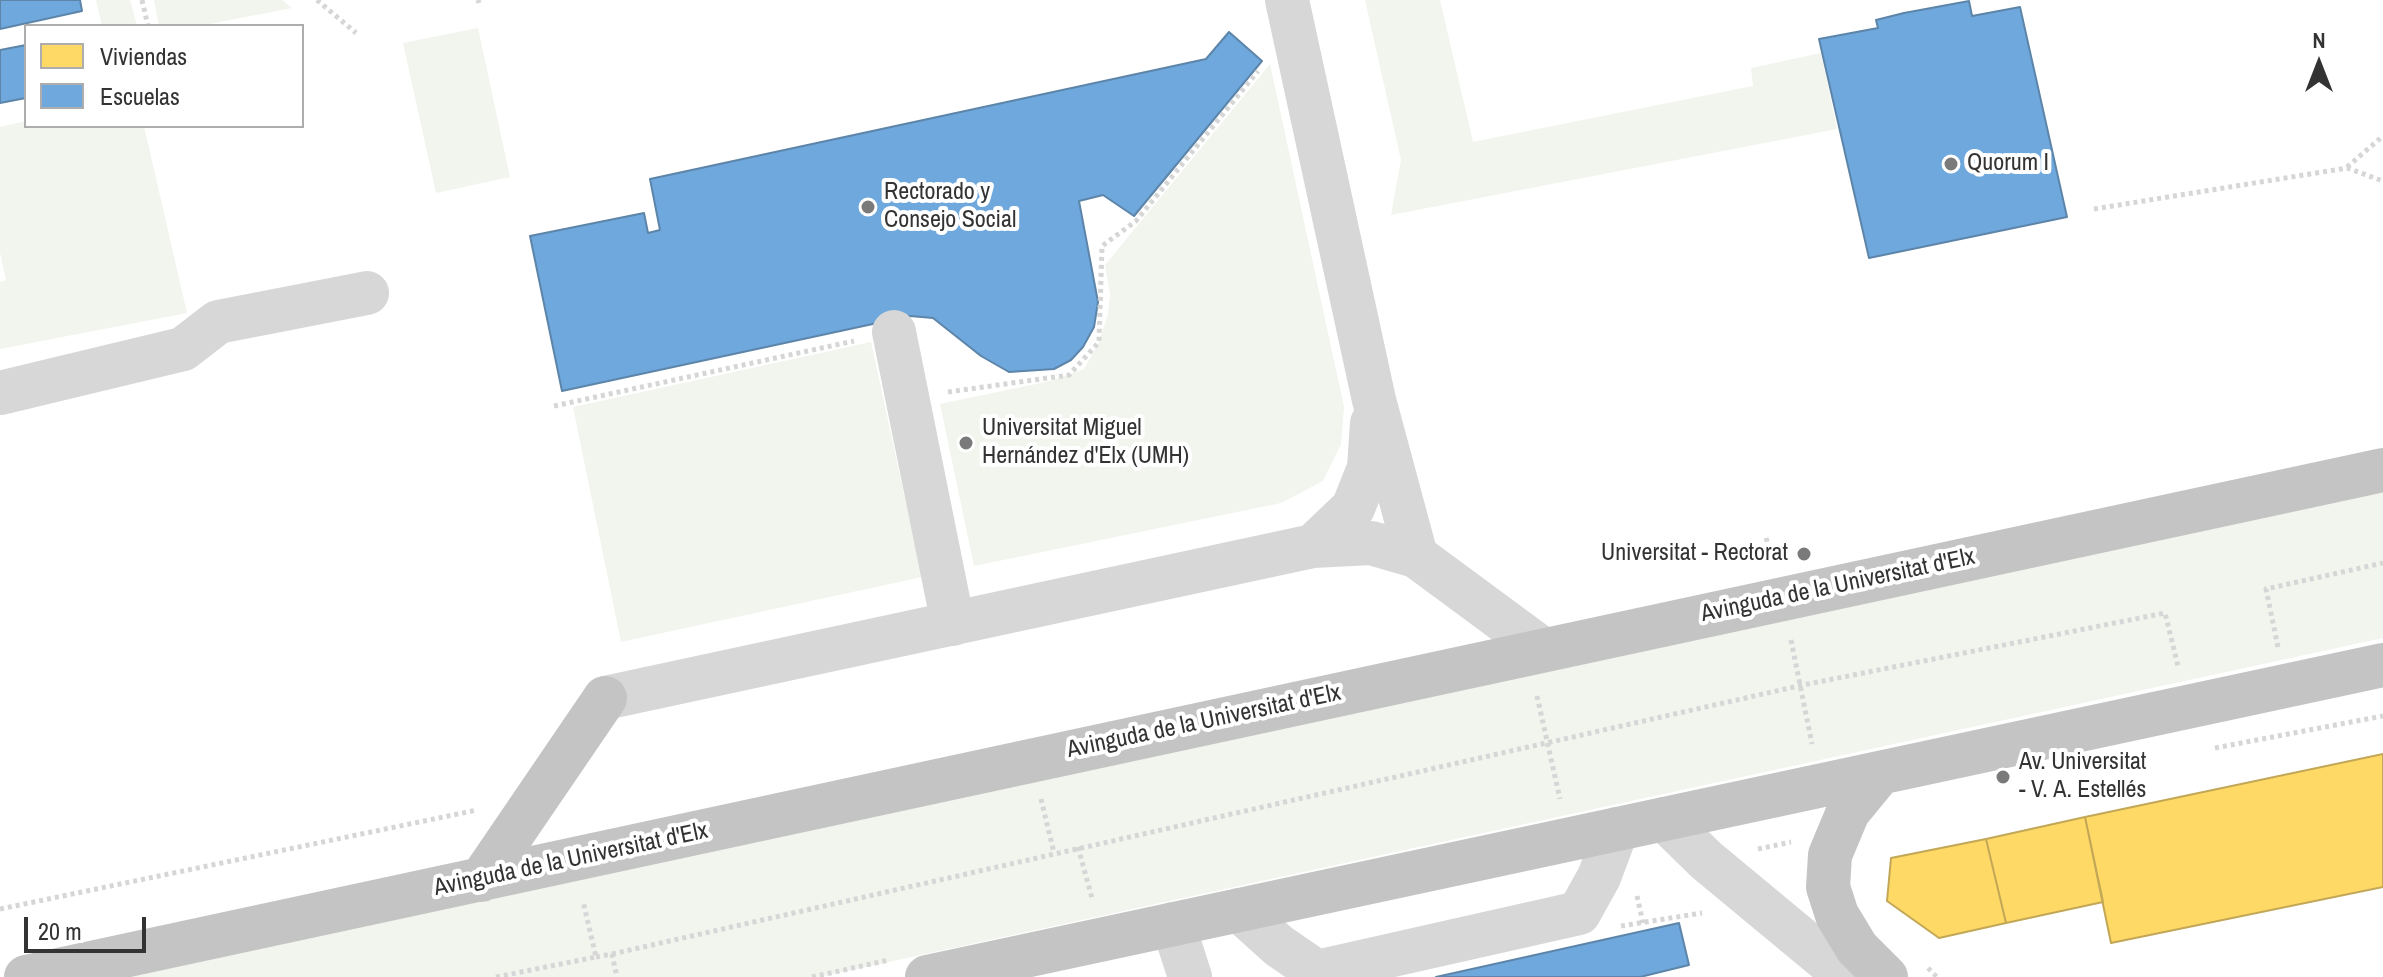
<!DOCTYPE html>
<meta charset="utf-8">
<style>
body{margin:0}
#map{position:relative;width:2383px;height:977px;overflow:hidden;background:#fff;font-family:"Archivo Narrow",sans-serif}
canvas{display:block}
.legend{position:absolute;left:24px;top:24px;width:280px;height:104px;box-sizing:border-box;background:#fff;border:2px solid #adadad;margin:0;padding:10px 14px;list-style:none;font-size:24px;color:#333}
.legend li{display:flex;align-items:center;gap:16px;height:40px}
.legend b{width:40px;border:2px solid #adadad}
.north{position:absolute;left:2279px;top:24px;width:80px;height:80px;-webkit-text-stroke:6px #fff;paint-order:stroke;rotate:0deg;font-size:22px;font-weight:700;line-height:32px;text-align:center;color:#333}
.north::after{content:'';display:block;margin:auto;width:28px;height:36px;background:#333;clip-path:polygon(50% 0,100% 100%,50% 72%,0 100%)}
.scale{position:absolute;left:24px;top:917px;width:122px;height:36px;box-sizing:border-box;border:4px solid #333;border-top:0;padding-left:10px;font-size:24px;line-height:28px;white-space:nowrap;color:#333;-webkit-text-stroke:6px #fff;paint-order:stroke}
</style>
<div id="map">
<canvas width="2383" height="977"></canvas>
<ul class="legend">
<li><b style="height:22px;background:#ffd966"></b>Viviendas</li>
<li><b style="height:22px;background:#6fa8dc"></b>Escuelas</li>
</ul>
<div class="north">N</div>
<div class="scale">20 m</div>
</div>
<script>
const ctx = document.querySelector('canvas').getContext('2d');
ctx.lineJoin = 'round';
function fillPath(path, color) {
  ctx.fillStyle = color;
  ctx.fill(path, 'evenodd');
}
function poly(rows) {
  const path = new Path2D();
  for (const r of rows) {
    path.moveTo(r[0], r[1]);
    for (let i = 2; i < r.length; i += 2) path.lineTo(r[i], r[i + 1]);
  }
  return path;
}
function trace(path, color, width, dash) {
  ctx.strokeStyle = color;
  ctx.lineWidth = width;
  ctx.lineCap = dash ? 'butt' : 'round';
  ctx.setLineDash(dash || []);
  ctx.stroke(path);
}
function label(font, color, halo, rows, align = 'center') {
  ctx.font = font + ' "Archivo Narrow",sans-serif';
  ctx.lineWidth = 8;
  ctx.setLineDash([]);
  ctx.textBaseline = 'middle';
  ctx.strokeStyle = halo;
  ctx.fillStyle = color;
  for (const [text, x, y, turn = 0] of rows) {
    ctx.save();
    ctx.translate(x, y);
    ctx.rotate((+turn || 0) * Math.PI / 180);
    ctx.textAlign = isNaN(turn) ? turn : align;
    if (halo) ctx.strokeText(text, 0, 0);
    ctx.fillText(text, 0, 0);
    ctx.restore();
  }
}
const green = poly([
 [96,0,130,0,137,26,102,26],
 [154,0,282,0,292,8,199,26,159,26],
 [1365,0,1440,0,1473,142,1753,86,1751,68,1821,53,1837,129,1391,215,1401,160],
 [478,28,510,177,436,193,403,43],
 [1270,64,1344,407,1341,444,1323,481,1281,503,974,566,940,404,1050,381,1084,369,1099,342,1108,314,1110,294,1105,265],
 [26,121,26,126,144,126,187,313,0,349,0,282,6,280,0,253,0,127],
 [871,342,922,577,621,642,573,407],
 [2383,474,2383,638,819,977,94,977]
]);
const homes = poly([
 [2383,754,2383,887,2111,943,2085,817,2383,754],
 [2085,817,2103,902,2006,923,1986,839,2085,817],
 [1986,839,2006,923,1939,938,1887,901,1891,858,1986,839]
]);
const schools = poly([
 [0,0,80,0,82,11,0,29,0,0],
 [1969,1,1972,16,2020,7,2067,217,1869,258,1819,39,1878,28,1876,20,1904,13,1969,1],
 [1229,32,1262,61,1134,216,1103,195,1079,201,1098,302,1094,327,1083,347,1071,360,1054,369,1009,372,981,356,933,318,910,316,562,391,530,236,644,213,648,233,660,230,650,179,1206,59,1229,32],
 [26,45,26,98,0,103,0,50,26,45],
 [1679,923,1689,965,1640,977,1436,977,1679,923]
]);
const path = poly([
 [142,0,148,26],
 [317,0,356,33],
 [478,0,479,3],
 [2347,167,2383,136],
 [2094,209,2347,168,2383,181],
 [948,392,1069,375,1099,342,1102,246,1136,221,1258,71],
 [554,406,854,341],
 [1766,538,1773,559],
 [1791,640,1812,744],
 [2278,647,2266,589,2383,563],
 [1537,696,1560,799],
 [2215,748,2383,716],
 [1041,799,1054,853],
 [1078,847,1092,898],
 [1758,849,1791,842],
 [1637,896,1643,923],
 [0,909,477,810],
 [1621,926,1702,913],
 [612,954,1803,685,2165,613,2178,666],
 [596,957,612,954,617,977],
 [1928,968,1937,977],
 [496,977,596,957,583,901],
 [812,977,889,960]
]);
const minor = poly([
 [1287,0,1374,400,1416,556],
 [894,332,953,624],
 [0,393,183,349,218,322,367,293],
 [1313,546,1353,508,1369,468,1372,423],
 [605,698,1313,546,1371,543,1416,556,1542,649],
 [1664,819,1706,860,1847,977],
 [1239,910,1279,946,1317,972,1579,913,1599,877,1617,829],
 [1173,924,1190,977]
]);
const highway = poly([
 [1880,773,1848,812,1830,855,1828,887,1837,915,1857,948,1886,977],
 [481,880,605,698],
 [26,977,2383,470],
 [927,977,2383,665]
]);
const markers = [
 [1951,164,8,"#7a7a7a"],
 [868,207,8,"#7a7a7a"],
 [966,443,8,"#7a7a7a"],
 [1804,554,8,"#7a7a7a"],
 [2003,777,8,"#7a7a7a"]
];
const poiNames = [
 ["Quorum I",1967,164],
 ["Rectorado y",884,193],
 ["Consejo Social",884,221],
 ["Universitat Miguel",982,429],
 ["Hernández d'Elx (UMH)",982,457],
 ["Universitat - Rectorat",1788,554,"right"],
 ["Av. Universitat",2019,763],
 ["- V. A. Estellés",2019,791]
];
const streetNames = [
 ["Avinguda de la Universitat d'Elx",1838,586,-12],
 ["Avinguda de la Universitat d'Elx",1204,722,-12],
 ["Avinguda de la Universitat d'Elx",571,860,-12]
];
fillPath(green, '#f1f5ed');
fillPath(homes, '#ffd966');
trace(homes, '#c2a757', 2);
fillPath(schools, '#6fa8dc');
trace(schools, '#5d85a9', 2);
trace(path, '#d6d6d6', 5, [4, 4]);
trace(minor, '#d7d7d7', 44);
trace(highway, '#c4c4c4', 44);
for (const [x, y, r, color] of markers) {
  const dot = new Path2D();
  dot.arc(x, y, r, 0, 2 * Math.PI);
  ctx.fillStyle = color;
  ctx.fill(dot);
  trace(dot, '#fff', 3);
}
label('24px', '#333', '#fff', poiNames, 'left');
label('24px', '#333', '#fff', streetNames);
</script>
